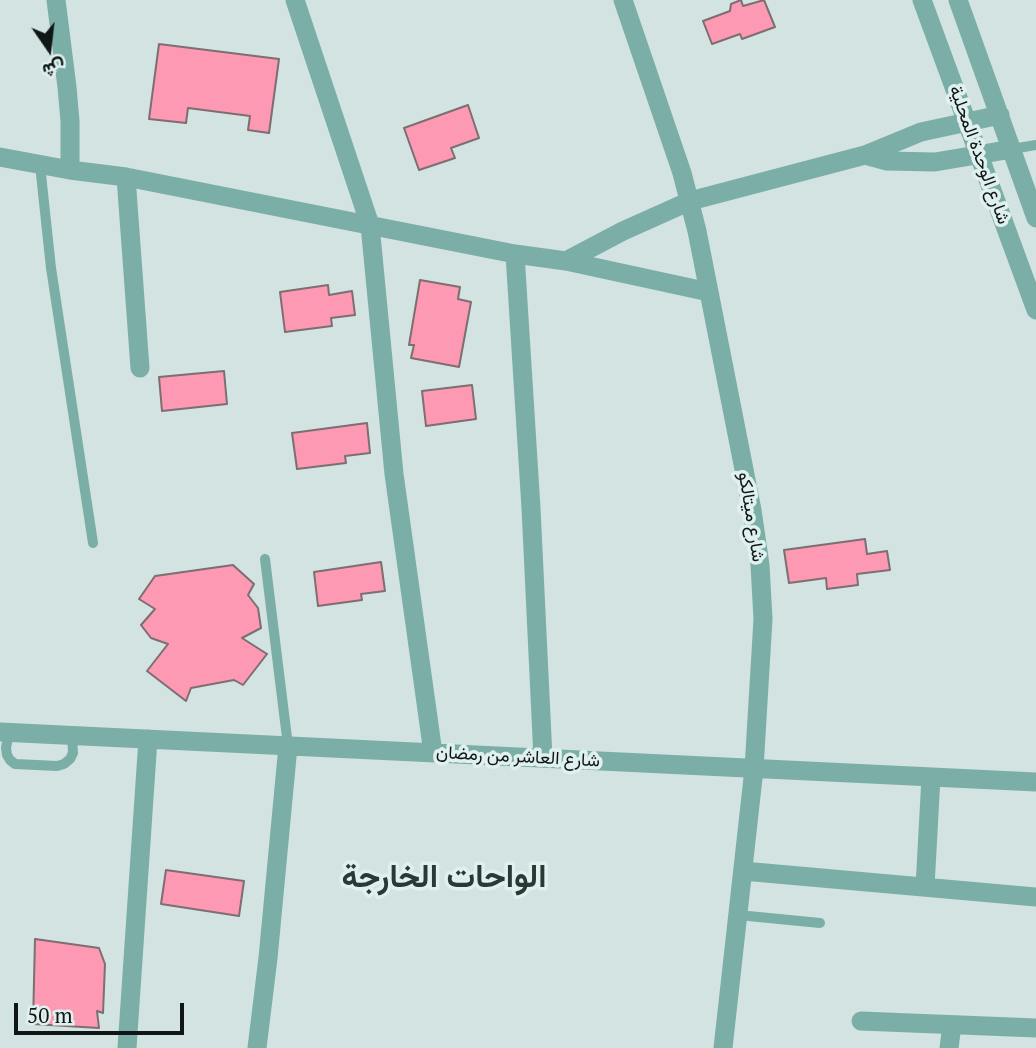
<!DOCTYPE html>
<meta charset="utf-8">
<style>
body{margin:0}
#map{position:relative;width:1036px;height:1048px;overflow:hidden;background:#d2e3e1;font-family:"PT Serif",Vazirmatn,serif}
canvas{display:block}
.north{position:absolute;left:14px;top:14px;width:70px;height:70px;-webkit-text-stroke:5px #dff0ee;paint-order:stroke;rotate:166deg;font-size:19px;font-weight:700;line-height:28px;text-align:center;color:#101616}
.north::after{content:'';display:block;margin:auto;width:24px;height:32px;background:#101616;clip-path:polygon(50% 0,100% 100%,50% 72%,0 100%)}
.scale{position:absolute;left:14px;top:1003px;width:170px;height:32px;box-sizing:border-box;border:4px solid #101616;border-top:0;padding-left:9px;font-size:21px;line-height:24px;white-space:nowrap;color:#101616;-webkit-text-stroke:5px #dff0ee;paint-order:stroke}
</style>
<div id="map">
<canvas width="1036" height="1048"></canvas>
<div class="north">ش</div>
<div class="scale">50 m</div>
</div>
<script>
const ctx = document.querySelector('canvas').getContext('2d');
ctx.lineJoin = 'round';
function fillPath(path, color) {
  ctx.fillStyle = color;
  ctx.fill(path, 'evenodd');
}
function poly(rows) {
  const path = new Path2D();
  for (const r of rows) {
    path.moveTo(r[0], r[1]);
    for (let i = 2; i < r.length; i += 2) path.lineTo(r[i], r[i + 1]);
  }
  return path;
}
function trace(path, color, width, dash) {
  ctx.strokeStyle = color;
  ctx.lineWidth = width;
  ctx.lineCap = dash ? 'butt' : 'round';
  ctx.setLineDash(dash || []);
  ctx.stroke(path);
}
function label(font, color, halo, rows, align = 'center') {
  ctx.font = font + ' "PT Serif",Vazirmatn,serif';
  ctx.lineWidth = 7;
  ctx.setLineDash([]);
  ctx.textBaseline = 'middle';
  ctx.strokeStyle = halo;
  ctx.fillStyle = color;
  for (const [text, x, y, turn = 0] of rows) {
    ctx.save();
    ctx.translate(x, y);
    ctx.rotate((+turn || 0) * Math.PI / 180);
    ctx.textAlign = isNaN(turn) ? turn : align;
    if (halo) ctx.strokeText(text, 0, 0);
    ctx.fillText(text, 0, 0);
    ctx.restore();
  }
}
const building = poly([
 [741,0,743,6,764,0,775,27,742,39,740,34,712,44,703,21,730,11,731,4,741,0],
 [159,44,279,59,269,133,248,130,250,116,188,108,186,123,149,119,159,44],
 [468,105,479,138,451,148,455,158,419,170,404,128,468,105],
 [420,280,460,287,458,299,471,302,459,367,411,358,414,345,409,345,420,280],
 [328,285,329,295,352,291,355,315,331,318,332,326,285,332,280,292,328,285],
 [224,371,227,404,162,411,159,377,224,371],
 [472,385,476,419,426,426,422,391,472,385],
 [367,423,370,453,345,456,346,463,297,469,292,433,367,423],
 [865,539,867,554,887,551,890,570,857,574,858,585,827,589,826,578,789,583,784,550,865,539],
 [381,562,385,591,361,594,362,600,318,606,314,572,381,562],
 [233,565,254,584,248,595,258,608,261,628,242,638,267,654,243,685,234,680,191,688,186,701,147,671,168,644,151,638,141,625,155,609,139,599,155,576,233,565],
 [166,870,244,881,239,916,161,904,166,870],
 [35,939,99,948,105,964,103,1013,97,1011,99,1028,33,1024,35,939]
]);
const lane = poly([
 [1012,149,1036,145],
 [40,165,51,268,93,543],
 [265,559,288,746],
 [9,732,6,748,7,755,10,760,15,764,57,766,64,764,70,759,73,753,72,735],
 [738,915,820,923]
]);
const street = poly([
 [56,0,67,87,70,121,70,170],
 [295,0,370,225,394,474,433,753],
 [623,0,682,173,697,231,752,510,760,565,763,619,754,769,723,1048],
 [922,0,1036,310],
 [958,0,1036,218],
 [865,155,887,161,935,162,1012,149],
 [0,157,70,170,126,177,515,254],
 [126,177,140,368],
 [566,261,623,231,690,201,865,155,921,132,1000,115],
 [0,732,1036,782],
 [543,758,531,508,515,254,566,261,709,292],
 [743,871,1036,897],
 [925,887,931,777],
 [861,1021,1036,1028],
 [127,1048,148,739],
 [257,1048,268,958,288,746],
 [949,1048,952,1025]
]);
const streetNames = [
 ["شارع الوحدة المحلية",979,155,70],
 ["شارع ميتالكو",751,517,81],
 ["شارع العاشر من رمضان",518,757,3]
];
const townNames = [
 ["الواحات الخارجة",444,878]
];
fillPath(building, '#fd99b3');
trace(building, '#7c6e71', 2);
trace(lane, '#7baea7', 10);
trace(street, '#7baea7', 19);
label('18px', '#101616', '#dff0ee', streetNames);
label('bold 32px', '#2a3836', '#dff0ee', townNames);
</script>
